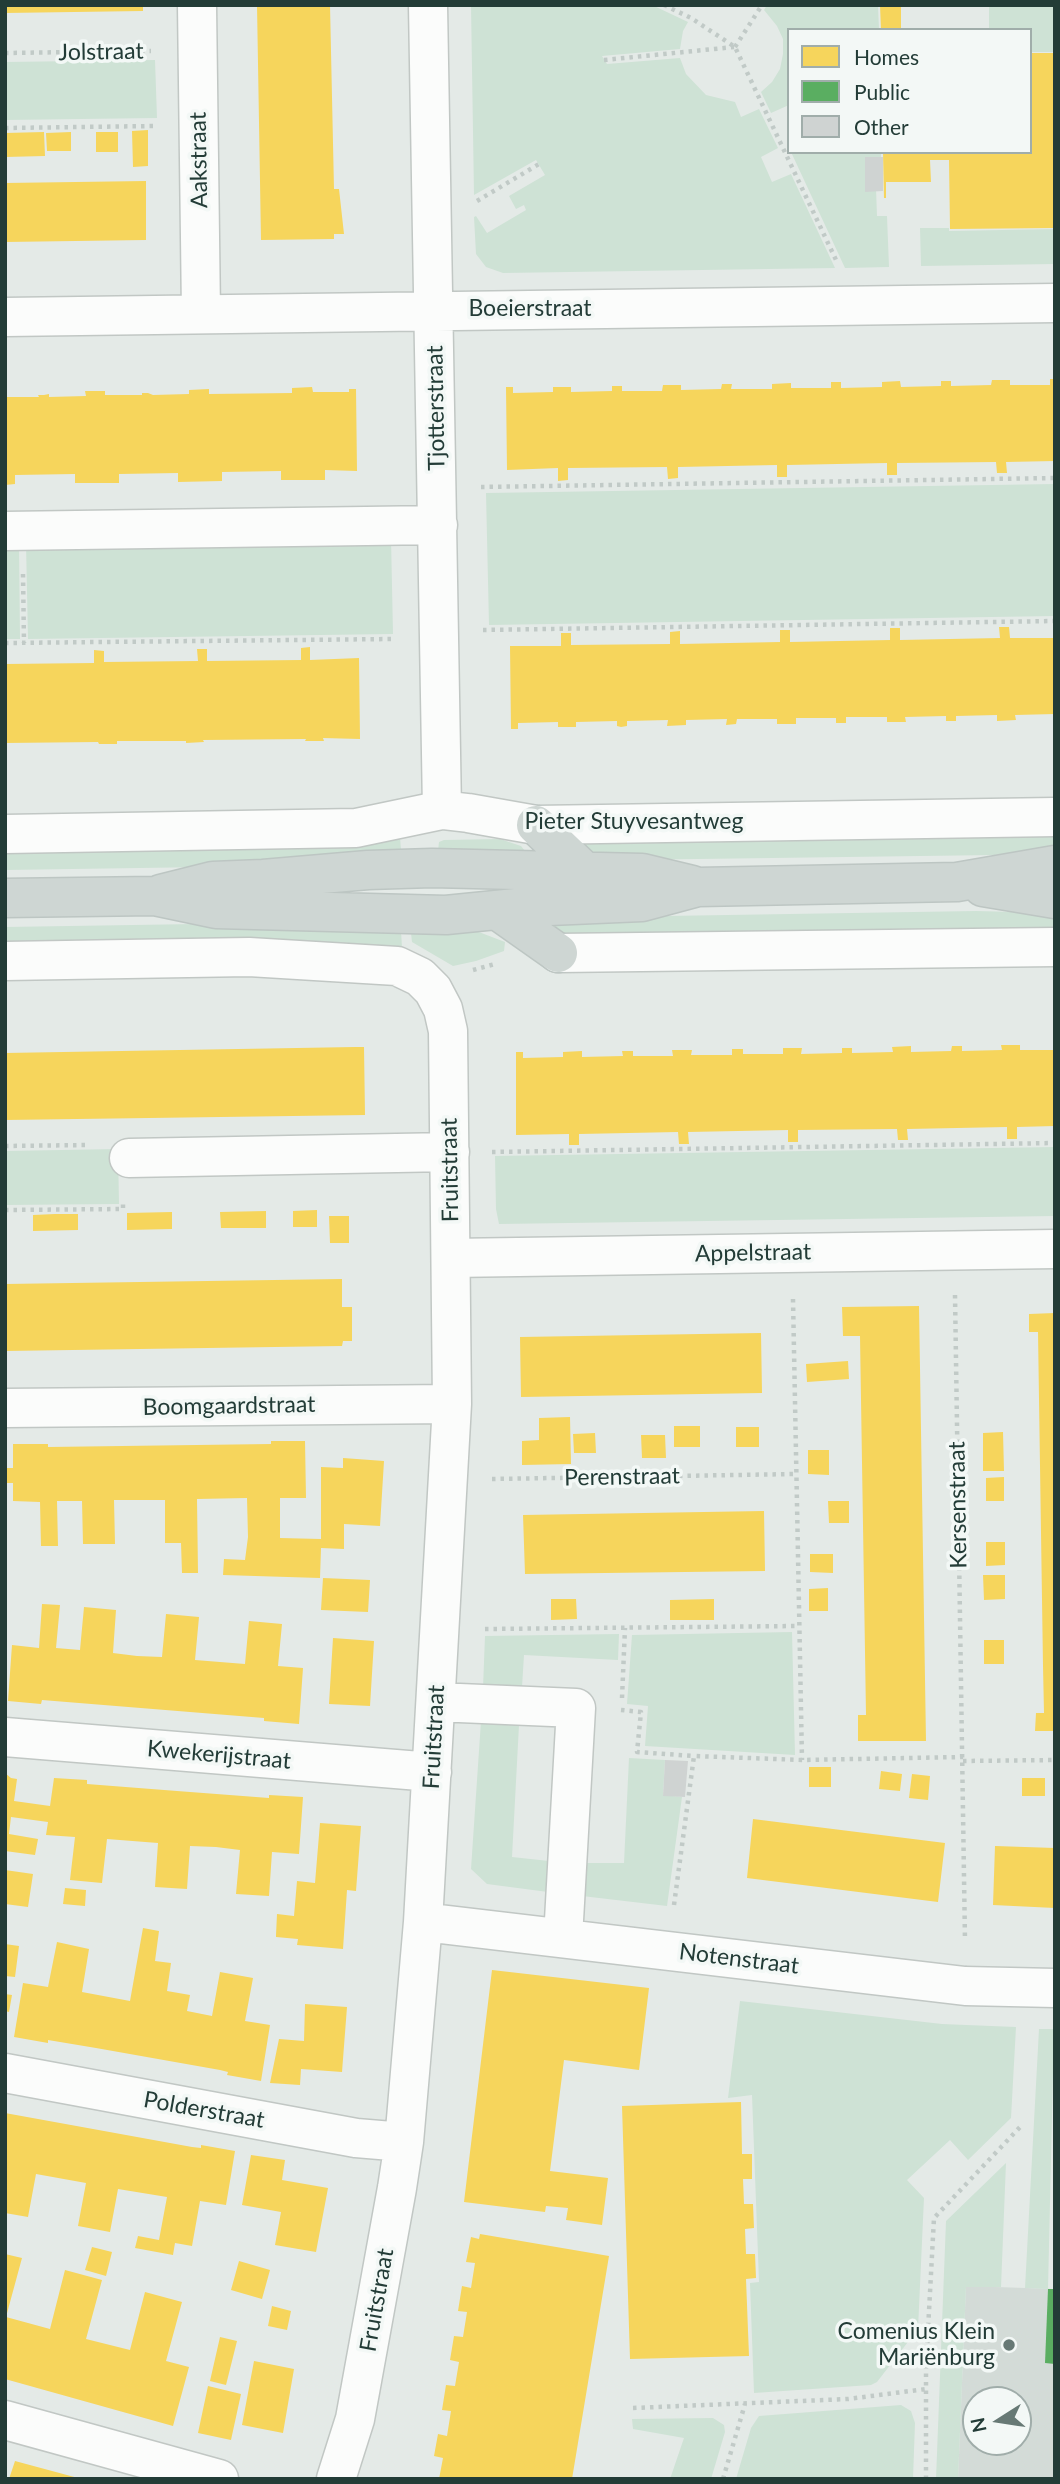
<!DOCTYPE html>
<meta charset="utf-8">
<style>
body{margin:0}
#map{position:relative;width:1060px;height:2484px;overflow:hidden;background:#e4eae7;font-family:Lato,sans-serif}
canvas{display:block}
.frame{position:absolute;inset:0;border:7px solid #233c37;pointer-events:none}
.legend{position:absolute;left:787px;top:28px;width:245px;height:126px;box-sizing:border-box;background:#f3f8f6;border:2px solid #a0adaa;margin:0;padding:9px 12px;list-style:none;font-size:21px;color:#233c37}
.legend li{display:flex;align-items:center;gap:14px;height:35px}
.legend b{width:35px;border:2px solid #a0adaa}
.north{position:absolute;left:962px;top:2386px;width:70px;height:70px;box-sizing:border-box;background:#f3f8f6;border:2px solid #a0adaa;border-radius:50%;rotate:258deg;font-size:19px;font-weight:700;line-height:28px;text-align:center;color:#233c37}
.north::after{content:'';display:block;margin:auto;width:24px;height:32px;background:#677975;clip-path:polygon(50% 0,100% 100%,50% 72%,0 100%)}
</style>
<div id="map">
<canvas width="1060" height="2484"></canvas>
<div class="frame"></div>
<ul class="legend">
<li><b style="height:19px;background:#f6d55c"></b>Homes</li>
<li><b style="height:19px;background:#5aae61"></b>Public</li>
<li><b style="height:19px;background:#cfd3d2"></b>Other</li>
</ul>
<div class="north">N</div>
</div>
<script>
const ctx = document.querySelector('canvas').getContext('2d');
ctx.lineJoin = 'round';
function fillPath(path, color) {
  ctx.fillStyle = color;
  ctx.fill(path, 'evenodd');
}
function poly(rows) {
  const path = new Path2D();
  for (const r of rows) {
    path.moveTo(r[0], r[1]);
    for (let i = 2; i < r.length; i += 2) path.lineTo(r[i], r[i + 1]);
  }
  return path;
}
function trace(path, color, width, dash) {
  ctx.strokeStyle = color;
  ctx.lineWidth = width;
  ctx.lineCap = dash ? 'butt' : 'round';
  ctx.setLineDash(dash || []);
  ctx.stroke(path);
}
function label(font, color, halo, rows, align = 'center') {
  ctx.font = font + ' Lato,sans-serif';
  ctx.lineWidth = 7;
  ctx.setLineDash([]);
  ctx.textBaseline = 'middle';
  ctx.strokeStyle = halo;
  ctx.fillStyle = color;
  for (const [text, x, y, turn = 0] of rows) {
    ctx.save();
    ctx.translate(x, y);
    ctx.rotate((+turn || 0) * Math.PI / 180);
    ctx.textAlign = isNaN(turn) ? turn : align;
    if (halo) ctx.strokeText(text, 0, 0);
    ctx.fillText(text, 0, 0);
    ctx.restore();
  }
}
const built = poly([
 [966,2286,1055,2289,1055,2479,958,2479],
 [976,2400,1018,2400,1018,2442,976,2442]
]);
const green = poly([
 [471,5,652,5,688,22,683,31,680,49,602,56,607,64,680,58,686,74,706,95,735,102,741,117,759,109,778,148,761,157,772,182,791,174,835,268,503,273,486,267,476,254,474,217,476,216,487,233,526,210,524,205,516,209,509,196,545,175,536,160,474,195],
 [767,5,878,5,879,30,789,30,789,105,771,113,761,92,772,82,780,69,783,54,783,39,777,26,764,10],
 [989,5,1055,5,1055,52,1030,52,1030,30,989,30],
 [155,60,157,118,5,120,5,62],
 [791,152,881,152,881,160,875,160,877,216,887,216,889,267,845,268],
 [920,228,949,228,949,231,1055,229,1055,264,921,266],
 [1055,484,1055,616,489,625,486,493],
 [391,538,393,634,28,639,26,543],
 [5,543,19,543,20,639,5,639],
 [1055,834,1055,849,995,855,623,860,594,853,578,844,578,840],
 [400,837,401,850,274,866,5,870,5,848],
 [500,839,521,846,525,851,438,851,439,842,444,840],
 [976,911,1055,913,1055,929,573,939,542,923,603,917],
 [261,923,401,930,402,948,5,948,5,927],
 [471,929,505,942,504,951,476,961,453,966,412,942,411,933],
 [1055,1147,1055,1216,499,1224,496,1209,495,1156],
 [118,1149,119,1204,5,1205,5,1151],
 [792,1632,795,1755,645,1746,648,1706,627,1704,632,1635],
 [619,1634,618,1660,524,1655,522,1687,483,1688,485,1636],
 [481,1721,519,1725,512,1857,549,1861,548,1892,487,1884,471,1869],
 [629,1758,665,1760,663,1795,682,1797,667,1906,582,1896,585,1863,624,1863],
 [740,2001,942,2024,1016,2027,1011,2118,968,2160,950,2140,907,2180,924,2198,918,2329,877,2382,871,2385,754,2393,750,2283,759,2282,752,2095,728,2098],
 [1039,2029,1054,2029,1048,2289,1025,2288],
 [1006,2163,1001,2287,966,2287,958,2479,936,2479,946,2221],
 [901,2405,911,2411,915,2423,913,2479,736,2479,751,2428,759,2416],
 [713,2418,724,2425,725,2432,711,2479,670,2479,684,2438,633,2429,632,2419]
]);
const homes = poly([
 [5,5,143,5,143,11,5,13],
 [257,5,330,5,334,189,339,189,344,234,334,234,334,239,261,240],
 [880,5,901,5,901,30,881,30],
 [1030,53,1055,53,1055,228,950,229,949,160,930,160,931,182,886,182,886,198,884,198,883,152,1030,152],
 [148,130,148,166,133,167,132,131],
 [44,132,45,156,5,157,5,133],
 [71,132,71,151,47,151,46,133],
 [96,132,118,132,118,152,96,152],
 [146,181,146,240,5,242,5,183],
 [1050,379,1055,379,1055,461,1006,462,1007,473,997,473,996,462,897,463,897,475,887,475,887,463,787,465,787,477,777,477,777,465,678,467,678,478,668,479,667,467,568,468,568,480,558,481,558,468,507,470,506,387,513,387,513,393,553,392,553,387,571,387,571,392,612,391,612,386,622,386,622,391,662,391,663,385,681,385,681,390,721,389,722,384,732,384,731,389,772,389,772,384,791,383,791,388,831,388,831,382,841,382,841,388,882,387,882,382,900,381,901,387,941,386,941,381,951,381,951,386,991,385,992,380,1010,380,1010,385,1050,385],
 [312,387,313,392,349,392,349,389,356,389,357,471,325,470,325,480,281,480,281,471,222,472,222,481,178,482,178,473,119,474,119,483,75,483,75,474,15,475,15,484,5,485,5,397,39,397,38,395,44,395,49,394,49,397,86,396,85,391,105,391,105,395,142,395,142,393,148,393,153,395,189,394,189,390,209,389,209,394,292,393,292,388],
 [999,627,1009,627,1010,638,1055,638,1055,714,1015,715,1016,720,997,721,997,715,956,716,956,721,946,721,946,716,905,717,906,722,887,722,887,717,846,717,846,723,836,723,836,718,796,718,796,724,777,724,777,719,737,719,736,724,726,725,727,719,686,720,686,725,667,726,668,720,627,721,627,726,621,727,617,726,617,721,576,722,576,727,558,727,558,722,518,723,518,729,511,729,510,646,561,646,561,633,571,633,571,645,670,644,670,632,680,631,680,644,780,642,780,630,790,630,790,642,890,640,890,628,900,628,900,640,1000,638],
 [310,647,310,660,359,658,360,739,323,738,324,741,305,741,306,739,203,740,204,742,186,743,186,741,117,741,117,744,99,744,98,742,5,743,5,664,94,663,94,650,104,651,104,662,198,661,197,649,207,649,207,661,301,660,301,648],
 [1001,1045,1020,1045,1020,1050,1055,1050,1055,1126,1017,1127,1017,1139,1007,1139,1007,1127,907,1129,908,1140,898,1140,897,1129,798,1130,798,1142,788,1142,788,1130,688,1132,689,1144,679,1144,678,1132,579,1134,579,1145,569,1145,569,1134,516,1135,516,1052,523,1052,523,1058,563,1057,563,1052,582,1051,582,1057,623,1056,622,1051,633,1051,633,1056,673,1056,672,1050,692,1050,691,1055,732,1055,732,1049,743,1049,743,1054,783,1054,783,1048,802,1048,801,1054,842,1053,842,1048,852,1048,852,1053,893,1052,892,1047,911,1046,911,1052,951,1051,952,1046,962,1046,962,1051,1002,1050],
 [355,1047,364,1047,365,1115,5,1120,5,1053],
 [317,1210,317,1227,293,1227,293,1211],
 [266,1211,266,1228,221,1228,220,1212],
 [172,1212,172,1229,127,1230,127,1213],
 [55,1214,78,1214,78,1230,33,1231,33,1215],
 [329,1216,349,1216,349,1243,330,1243],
 [342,1279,342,1307,352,1307,352,1341,343,1341,342,1346,5,1351,5,1284],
 [919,1306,926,1741,858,1741,858,1715,866,1715,860,1336,843,1336,842,1307],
 [1055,1313,1055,1731,1035,1731,1036,1713,1044,1713,1043,1666,1038,1332,1029,1332,1029,1314],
 [761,1333,762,1393,521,1397,520,1337],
 [848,1361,849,1379,807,1382,806,1364],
 [570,1417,571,1464,522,1465,522,1441,539,1440,539,1418],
 [674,1426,700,1426,700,1447,674,1447],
 [736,1427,759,1427,759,1447,736,1447],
 [1003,1432,1004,1471,983,1471,983,1433],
 [595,1433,596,1453,574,1453,573,1434],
 [641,1435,665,1435,666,1458,642,1458],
 [271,1441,305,1441,306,1498,280,1498,280,1538,321,1539,321,1467,343,1468,343,1458,384,1461,380,1526,344,1524,344,1549,321,1548,320,1578,223,1575,224,1559,245,1560,248,1537,247,1498,197,1499,198,1573,182,1573,181,1543,165,1543,165,1500,114,1500,115,1544,83,1544,82,1501,57,1501,58,1546,41,1546,40,1502,13,1501,13,1483,5,1483,5,1468,13,1468,13,1444,48,1444,48,1447,271,1444],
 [808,1450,829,1450,829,1475,808,1474],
 [1004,1477,1004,1501,986,1501,986,1478],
 [828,1501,849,1501,849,1523,829,1523],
 [764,1511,765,1571,525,1574,523,1515],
 [986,1542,1005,1542,1005,1565,986,1566],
 [810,1554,833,1554,833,1573,810,1572],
 [983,1575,1005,1575,1005,1599,984,1600],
 [323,1578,370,1580,368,1612,321,1610],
 [828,1588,828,1611,809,1611,809,1589],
 [551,1599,576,1599,577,1619,551,1620],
 [714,1599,714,1620,670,1620,670,1600],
 [42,1604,60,1605,56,1648,80,1650,84,1607,116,1610,113,1653,137,1656,162,1657,166,1614,199,1617,195,1660,245,1664,249,1621,282,1624,278,1666,303,1668,299,1724,264,1721,264,1718,42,1700,41,1704,8,1701,12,1645,39,1648],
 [333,1638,374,1641,370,1706,329,1704],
 [984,1640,1004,1640,1004,1664,984,1664],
 [809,1767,831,1767,831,1787,809,1787],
 [881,1771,902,1774,900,1791,879,1789],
 [5,1773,11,1778,17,1779,14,1801,50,1806,54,1778,87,1780,87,1784,177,1791,269,1798,269,1795,303,1797,299,1854,272,1852,269,1896,236,1894,240,1850,216,1847,190,1846,187,1889,155,1887,158,1843,107,1839,102,1883,70,1880,75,1837,46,1835,48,1822,11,1817,9,1834,38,1839,35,1855,5,1851],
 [912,1774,930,1776,928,1800,909,1798],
 [1022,1778,1045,1778,1045,1796,1022,1796],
 [753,1819,945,1843,938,1902,747,1878],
 [320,1823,361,1826,356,1891,347,1890,343,1949,297,1945,298,1939,276,1937,276,1935,277,1914,294,1916,297,1881,315,1883],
 [995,1846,1055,1848,1055,1908,993,1905],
 [5,1870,33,1874,28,1907,5,1904],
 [65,1888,86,1890,85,1906,63,1904],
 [143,1928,159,1931,155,1961,171,1963,167,1991,190,1995,187,2011,212,2016,220,1972,253,1978,245,2021,270,2025,261,2081,227,2075,228,2072,220,2070,96,2048,48,2040,48,2043,14,2037,23,1983,48,1987,57,1942,89,1949,82,1992,130,2001],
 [5,1944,19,1946,15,1977,5,1976],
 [492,1970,649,1988,639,2070,564,2060,550,2171,608,2178,602,2225,566,2220,568,2208,546,2206,545,2212,464,2202],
 [5,1994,12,1995,9,2012,5,2011],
 [305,2004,347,2007,342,2072,301,2069,300,2085,270,2083,279,2039,304,2041],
 [741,2102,742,2154,752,2154,752,2179,743,2179,744,2204,753,2204,754,2228,745,2229,746,2254,755,2254,756,2278,746,2279,749,2356,630,2359,622,2106],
 [5,2113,192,2147,201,2148,201,2145,235,2151,226,2205,200,2201,192,2246,175,2243,173,2255,135,2248,138,2236,159,2240,167,2197,118,2189,110,2232,78,2226,86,2183,36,2174,28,2217,5,2213],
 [251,2155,285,2160,282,2180,328,2188,316,2252,275,2245,281,2212,242,2205],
 [480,2234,609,2256,572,2479,439,2479,443,2458,434,2456,438,2434,447,2436,451,2411,442,2410,446,2385,455,2386,459,2362,450,2360,454,2336,463,2337,467,2312,458,2311,462,2286,471,2288,475,2263,466,2262,471,2237,479,2239],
 [92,2247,112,2252,106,2276,85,2270],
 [5,2254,22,2258,6,2317,50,2329,65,2270,102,2280,86,2339,130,2350,145,2292,182,2302,166,2361,189,2367,173,2426,5,2379],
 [239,2261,270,2270,262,2299,231,2290],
 [272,2306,291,2311,287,2330,268,2326],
 [220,2337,237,2341,226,2385,210,2381],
 [254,2361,294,2369,283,2433,242,2425],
 [208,2386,241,2394,231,2440,198,2433],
 [15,2461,78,2478,78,2479,9,2479]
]);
const public = poly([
 [1048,2289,1055,2289,1055,2364,1045,2363]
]);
const building = poly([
 [865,157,883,157,883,191,865,192],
 [665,1760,688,1761,685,1797,663,1796]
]);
const path = poly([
 [664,5,691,18,735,47,837,262],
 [735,47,762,5],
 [5,53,151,51],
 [604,60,734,47],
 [5,128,155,126],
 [477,201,539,164],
 [481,487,1055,478],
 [23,574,24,643],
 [483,630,1055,621],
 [5,643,393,639],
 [473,970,495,964],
 [5,1146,88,1145],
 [492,1152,1055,1143],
 [5,1210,123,1209,123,1203],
 [955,1295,965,1941],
 [793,1299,802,1760],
 [492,1479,796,1474],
 [485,1629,799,1626],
 [622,1698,625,1628],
 [621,1710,641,1712,637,1752,694,1756],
 [963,1761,1055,1760],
 [674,1905,694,1756,802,1760,963,1757],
 [633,2408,848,2399,926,2389],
 [723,2479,745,2404],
 [926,2479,926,2367,934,2218,1022,2125]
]);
const minor = poly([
 [197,5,201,314],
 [428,5,442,810],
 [5,317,1055,303],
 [5,531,438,525],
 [5,834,356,828,442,810,468,813,536,825,1055,817],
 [558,953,1055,947],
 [5,961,249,957,397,966,420,977,433,990,443,1009,448,1031,452,1404,423,1922,404,2142,397,2188,355,2419,336,2479],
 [129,1158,450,1152],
 [451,1258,1055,1249],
 [5,1408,452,1404],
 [436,1702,576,1708,563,1938],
 [5,1737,432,1772],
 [423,1922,965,1986,1055,1988],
 [5,2073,356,2138,404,2142],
 [5,2420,219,2479]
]);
const major = poly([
 [536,825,586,873],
 [983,887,1055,899],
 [161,894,213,881,263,879,368,870,432,868,642,873,692,885],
 [5,898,154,896,216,909,446,915,526,907,642,902,698,887,957,882,1055,865],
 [497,910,558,953]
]);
const markers = [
 [1009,2345,7,"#677975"]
];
const streetNames = [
 ["Jolstraat",101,52,-1],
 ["Aakstraat",199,160,-91],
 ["Boeierstraat",530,309],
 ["Tjotterstraat",436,408,-91],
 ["Pieter Stuyvesantweg",634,822],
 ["Fruitstraat",450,1170,-91],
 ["Appelstraat",753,1253,-1],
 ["Boomgaardstraat",229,1406,-1],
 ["Perenstraat",622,1477,-1],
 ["Kersenstraat",958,1505,-91],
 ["Fruitstraat",434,1737,-87],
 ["Kwekerijstraat",219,1755,5],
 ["Notenstraat",739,1959,7],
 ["Polderstraat",204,2110,10],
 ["Fruitstraat",377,2300,-80]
];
const poiNames = [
 ["Comenius Klein",995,2332],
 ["Mariënburg",995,2358]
];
fillPath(built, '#d3dbd7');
fillPath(green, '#cee2d5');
fillPath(homes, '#f6d55c');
fillPath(public, '#5aae61');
fillPath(building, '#cfd3d2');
trace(minor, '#c1c7c4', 41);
trace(major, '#bdc6c3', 41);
trace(path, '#c1cac7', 4.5, [3.5, 5]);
trace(minor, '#fbfcfb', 38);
trace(major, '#ced6d3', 38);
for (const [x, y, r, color] of markers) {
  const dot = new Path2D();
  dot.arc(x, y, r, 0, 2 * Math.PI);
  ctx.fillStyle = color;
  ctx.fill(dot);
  trace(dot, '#f3f8f6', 2.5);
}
label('23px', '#233c37', '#f3f8f6', streetNames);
label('23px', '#233c37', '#f3f8f6', poiNames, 'right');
</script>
